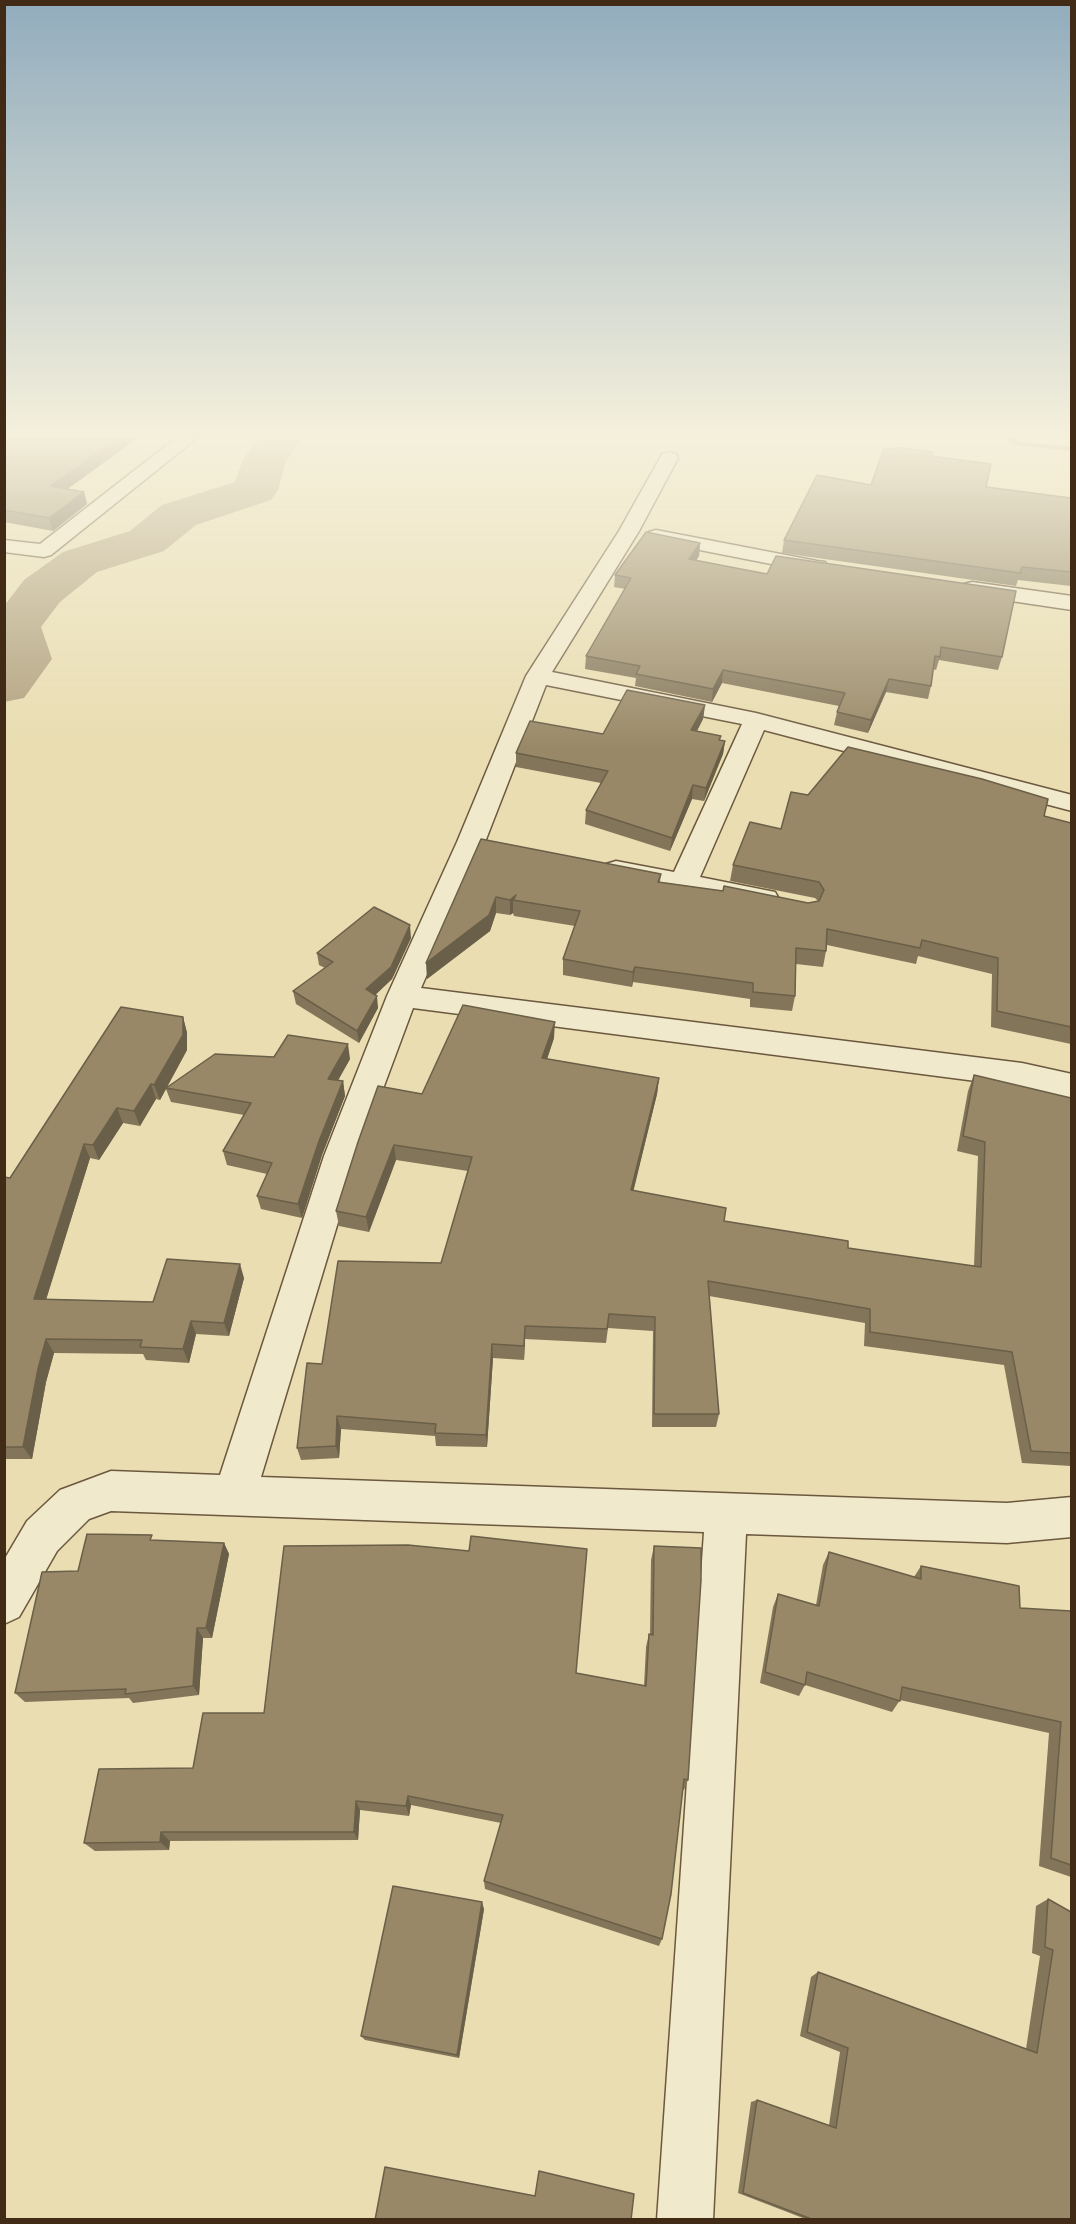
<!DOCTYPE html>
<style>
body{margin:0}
#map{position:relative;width:1076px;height:2224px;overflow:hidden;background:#e9ddb1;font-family:Vollkorn,serif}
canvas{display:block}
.frame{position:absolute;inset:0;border:6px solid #412b17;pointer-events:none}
</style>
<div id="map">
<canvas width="1076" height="2224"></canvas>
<div class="frame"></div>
</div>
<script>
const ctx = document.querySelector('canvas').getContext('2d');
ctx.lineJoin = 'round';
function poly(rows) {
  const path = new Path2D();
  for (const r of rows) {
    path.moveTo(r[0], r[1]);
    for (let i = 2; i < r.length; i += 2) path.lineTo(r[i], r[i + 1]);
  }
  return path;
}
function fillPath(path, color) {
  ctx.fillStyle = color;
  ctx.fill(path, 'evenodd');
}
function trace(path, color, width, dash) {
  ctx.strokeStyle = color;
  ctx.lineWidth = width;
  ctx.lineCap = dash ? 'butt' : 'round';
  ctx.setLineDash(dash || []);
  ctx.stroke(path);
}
const stream = poly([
 [1009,438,1017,438,1017,441,1072,447,1072,451,1013,445,1009,443,1009,438]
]);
const river = poly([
 [259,438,303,438,286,461,278,490,271,500,196,525,164,551,97,572,60,602,41,627,52,659,24,698,4,702,4,606,24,580,63,552,130,531,162,505,235,482,243,459,259,438]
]);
const minor = poly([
 [176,438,197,438,51,555,44,557,4,552,4,540,40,544,176,438],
 [669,452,676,454,678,458,639,531,552,672,756,713,1072,795,1072,811,764,730,700,877,775,892,779,899,775,906,765,908,616,879,606,876,602,870,606,864,616,861,674,872,742,724,546,685,485,842,421,988,1022,1063,1072,1074,1072,1098,1022,1087,413,1008,358,1156,261,1477,1007,1503,1072,1497,1072,1537,1007,1543,746,1534,713,2220,657,2220,704,1532,111,1511,89,1519,57,1551,19,1617,4,1624,4,1560,27,1521,60,1490,111,1471,220,1475,324,1156,387,996,457,842,526,676,619,531,660,458,662,454,669,452],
 [656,530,817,561,825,562,828,567,825,572,817,573,649,540,646,536,649,532,656,530],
 [972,582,1072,596,1072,610,964,594,961,589,964,584,972,582]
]);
const wall = poly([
 [4,438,138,438,67,489,84,492,87,504,53,531,4,522],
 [932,456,986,487,1071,498,1071,586,1018,580,1016,586,782,553,784,540,871,485],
 [700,543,699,556,696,561,1002,657,998,670,939,660,936,670,933,669,931,686,928,699,886,692,868,733,834,725,837,712,839,706,722,683,712,702,635,686,636,678,585,669,586,656,625,589,614,587,615,575],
 [705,705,703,719,697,731,720,740,725,741,723,754,704,801,692,799,670,851,585,824,586,810,601,783,516,767,516,753,603,734],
 [808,795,1044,816,1071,823,1071,1044,991,1027,992,974,918,956,916,964,827,945,826,951,823,967,796,964,795,996,792,1011,750,1007,750,999,633,982,632,987,563,975,563,959,575,926,514,916,513,913,510,915,496,913,490,931,427,979,481,839,661,874,660,882,808,903,818,901,815,898,730,881,733,865,781,829],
 [411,938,392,979,375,995,378,1008,359,1043,296,1004,293,991,325,968,319,965,317,953],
 [183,1017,187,1033,187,1050,167,1087,274,1057,350,1059,338,1080,343,1081,345,1096,322,1155,302,1218,261,1209,257,1196,267,1174,227,1165,223,1151,244,1115,171,1102,166,1089,160,1100,156,1099,140,1126,123,1123,99,1160,90,1158,46,1299,153,1302,244,1278,229,1336,196,1334,189,1363,146,1360,143,1354,54,1353,46,1382,32,1459,4,1459,4,1177,10,1178],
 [554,1038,547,1059,659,1078,657,1094,633,1191,724,1221,848,1248,974,1266,978,1156,957,1151,968,1091,974,1075,1071,1098,1071,1466,1022,1463,1004,1365,864,1346,865,1323,709,1296,719,1414,716,1427,652,1427,653,1331,608,1328,606,1343,525,1339,524,1360,493,1358,487,1447,436,1446,435,1436,341,1429,339,1458,301,1460,297,1448,322,1364,441,1263,468,1171,396,1160,369,1232,339,1226,336,1211,422,1094],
 [155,1540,224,1543,229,1554,212,1638,203,1638,199,1695,133,1703,129,1698,25,1702,15,1693,78,1571],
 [654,1546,688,1780,684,1790,682,1789,662,1939,659,1946,485,1889,484,1881,501,1823,411,1805,409,1816,360,1810,358,1840,170,1841,169,1850,95,1851,84,1843,193,1768,264,1713,576,1673,644,1686,646,1647,649,1634,650,1635,651,1560],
 [829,1552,914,1577,921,1566,1020,1608,1071,1611,1071,1877,1039,1866,1049,1733,900,1700,892,1712,805,1685,799,1696,760,1683,773,1607,778,1594,816,1605,823,1565],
 [1048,1899,1071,1912,1071,2220,808,2220,738,2193,751,2102,757,2100,829,2125,840,2052,800,2036,811,1977,818,1972,1026,2049,1040,1956,1032,1953,1036,1906],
 [484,1909,459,2058,365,2040,361,2036]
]);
const shadedWall = poly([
 [118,438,138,438,55,498,51,486],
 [84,492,87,504,53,531,49,518],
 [700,543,699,556,688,572,689,559],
 [723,670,722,683,712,702,713,689],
 [889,679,886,692,868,733,871,720],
 [705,705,703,719,690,744,691,730],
 [725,741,723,754,704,801,706,788],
 [693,785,692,799,670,851,672,838],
 [516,895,513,900,513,913,510,915,510,900],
 [496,897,496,913,490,931,427,979,426,963],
 [410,925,411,938,392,979,368,1002,366,989],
 [635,967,633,982,632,987,633,972],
 [377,996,378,1008,359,1043,357,1031],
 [183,1017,187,1033,187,1050,160,1100,154,1085],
 [555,1022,554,1038,542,1074,542,1058],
 [348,1044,350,1059,331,1093,328,1079],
 [659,1078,657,1094,630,1205,631,1190],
 [343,1081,345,1096,322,1155,302,1218,298,1204,319,1141],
 [151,1084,156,1099,140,1126,134,1111],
 [117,1108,123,1123,99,1160,93,1145],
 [84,1144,90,1158,42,1313,34,1299],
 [394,1145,396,1160,369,1232,366,1217],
 [240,1264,244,1278,229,1336,224,1323],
 [191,1321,196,1334,189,1363,183,1349],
 [525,1326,525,1339,524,1360,524,1346],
 [46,1339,54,1353,46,1382,32,1459,23,1447,38,1369],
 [492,1344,493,1358,487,1447,486,1435],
 [337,1416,341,1429,339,1458,336,1446],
 [224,1543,229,1554,212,1638,206,1628],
 [197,1628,203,1638,199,1695,193,1686],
 [408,1796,411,1805,409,1816,406,1806],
 [356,1801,360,1810,358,1840,354,1832],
 [161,1832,170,1841,169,1850,160,1842],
 [482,1902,484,1909,459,2058,457,2055]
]);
const building = poly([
 [4,438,118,438,51,486,84,492,49,518,4,510,4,438],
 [896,447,933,452,931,456,991,464,986,487,1071,498,1071,572,1022,567,1020,573,784,540,817,475,871,485,884,448,895,449,896,447],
 [646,532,700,543,689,559,767,574,776,556,1016,591,1002,657,941,647,940,657,935,656,931,686,889,679,871,720,837,712,845,693,723,670,713,689,636,674,640,666,586,656,631,578,615,575,646,532],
 [627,690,705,705,691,730,721,736,719,740,725,741,706,788,693,785,672,838,586,810,608,771,516,753,530,721,603,734,627,690],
 [848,747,982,779,1048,799,1044,816,1071,823,1071,1027,997,1011,998,958,922,940,920,948,827,929,826,951,796,948,795,996,753,992,753,983,635,967,633,972,563,959,580,911,513,900,516,895,510,900,496,897,489,915,426,963,481,839,661,874,658,882,723,891,724,886,808,903,819,901,824,890,819,882,733,865,750,822,781,829,791,792,808,795,848,747],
 [374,907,410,925,391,967,366,989,377,996,357,1031,293,991,333,962,317,953,374,907],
 [463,1005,555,1022,542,1058,659,1078,631,1190,726,1208,724,1221,848,1241,848,1248,981,1267,985,1142,963,1136,974,1075,1071,1098,1071,1453,1031,1451,1012,1352,870,1332,870,1309,708,1281,719,1414,654,1414,655,1317,609,1314,607,1329,525,1326,524,1346,492,1344,486,1435,435,1433,436,1424,337,1416,336,1446,297,1448,307,1363,322,1364,338,1261,441,1263,472,1157,394,1145,366,1217,336,1211,358,1142,378,1086,422,1094,463,1005],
 [121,1007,183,1017,183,1035,154,1085,151,1084,134,1111,117,1108,93,1145,84,1144,34,1299,153,1302,167,1259,240,1264,224,1323,191,1321,183,1349,140,1347,142,1340,46,1339,38,1369,23,1447,4,1447,4,1177,10,1178,121,1007],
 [288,1035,348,1044,328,1079,343,1081,319,1141,298,1204,257,1196,272,1163,223,1151,251,1103,166,1088,215,1054,274,1057,288,1035],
 [87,1534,152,1535,150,1540,224,1543,206,1628,197,1628,193,1686,125,1694,126,1689,15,1693,42,1572,78,1571,87,1534],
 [471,1536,587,1549,576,1673,646,1686,649,1634,653,1635,654,1546,701,1548,701,1580,688,1780,684,1779,671,1894,662,1939,484,1881,503,1815,408,1796,406,1806,356,1801,354,1832,161,1832,160,1842,84,1843,99,1769,193,1768,203,1713,264,1713,284,1546,408,1545,469,1551,471,1536],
 [829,1552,921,1579,921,1566,1019,1586,1020,1608,1071,1611,1071,1865,1051,1858,1061,1722,902,1687,900,1701,807,1672,805,1685,765,1672,778,1594,819,1606,829,1552],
 [393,1886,482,1902,457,2055,361,2036,393,1886],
 [1048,1899,1071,1912,1071,2220,814,2220,743,2193,757,2100,836,2128,848,2048,807,2032,818,1972,1037,2053,1053,1950,1045,1947,1048,1899],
 [385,2167,535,2196,539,2171,634,2194,631,2220,375,2220,385,2167]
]);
fillPath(stream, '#847154');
fillPath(river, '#b0a07d');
trace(minor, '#6b583e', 3);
fillPath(minor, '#f1e9cc');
fillPath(wall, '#837559');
fillPath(shadedWall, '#6a5f48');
fillPath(building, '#988867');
trace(building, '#6a5f48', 1.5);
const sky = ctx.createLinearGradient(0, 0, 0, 749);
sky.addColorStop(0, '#91acbd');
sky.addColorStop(0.58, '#f5f0dc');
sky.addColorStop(1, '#f5f0dc00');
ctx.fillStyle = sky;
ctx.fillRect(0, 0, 1076, 749);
</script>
